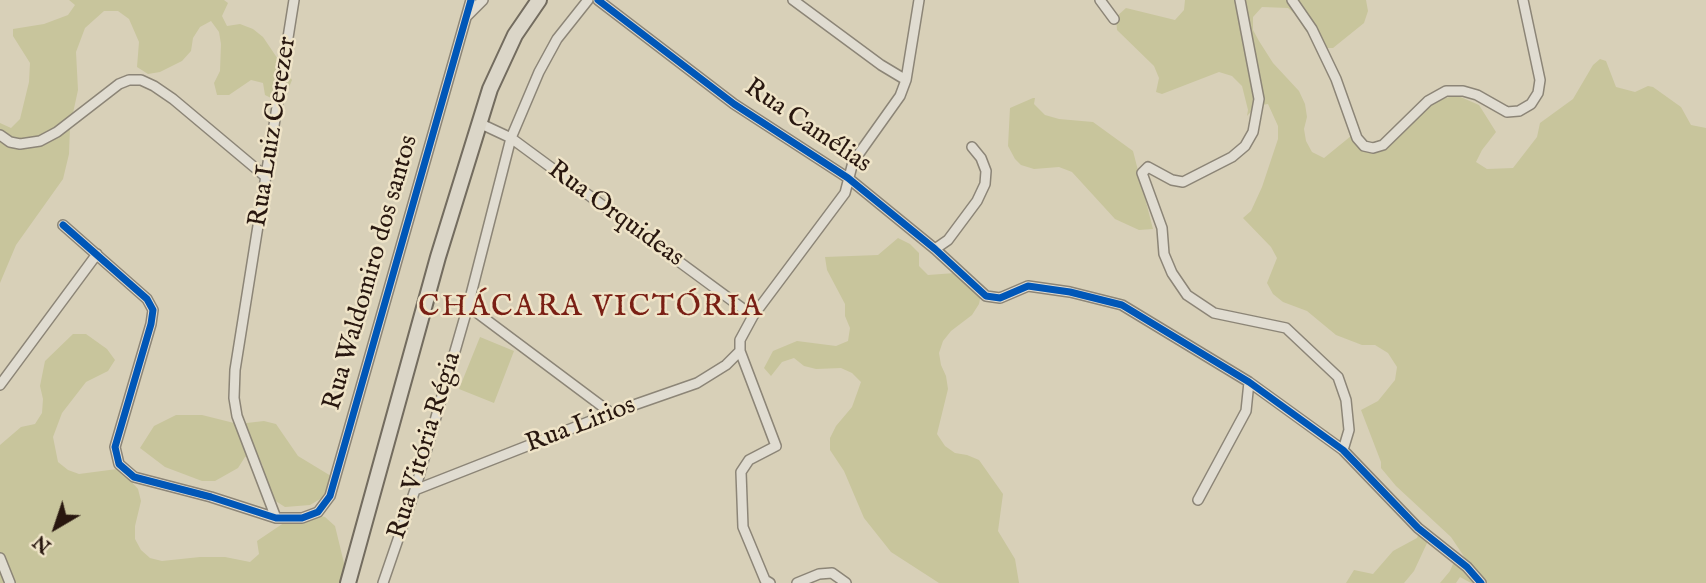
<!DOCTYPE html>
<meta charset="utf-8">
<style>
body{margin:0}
#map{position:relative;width:1706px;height:583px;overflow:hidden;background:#d8d0b8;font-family:"IM FELL English",serif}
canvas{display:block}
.north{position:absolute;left:21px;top:492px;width:70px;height:70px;-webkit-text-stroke:5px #efe4c8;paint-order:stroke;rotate:219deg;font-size:19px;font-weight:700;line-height:28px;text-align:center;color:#28170f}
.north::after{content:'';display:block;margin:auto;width:24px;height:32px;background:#28170f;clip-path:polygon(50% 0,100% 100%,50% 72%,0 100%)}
</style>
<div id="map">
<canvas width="1706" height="583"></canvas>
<div class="north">N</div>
</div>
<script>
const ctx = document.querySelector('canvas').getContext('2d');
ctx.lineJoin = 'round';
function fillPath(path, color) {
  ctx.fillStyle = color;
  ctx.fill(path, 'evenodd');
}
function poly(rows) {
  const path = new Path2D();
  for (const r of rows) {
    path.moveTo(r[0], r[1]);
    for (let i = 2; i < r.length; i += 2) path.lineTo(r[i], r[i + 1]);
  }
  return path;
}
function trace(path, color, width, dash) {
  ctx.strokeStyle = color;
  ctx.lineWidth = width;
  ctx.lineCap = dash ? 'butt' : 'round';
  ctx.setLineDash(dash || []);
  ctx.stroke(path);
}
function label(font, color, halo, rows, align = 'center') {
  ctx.font = font + ' "IM FELL English",serif';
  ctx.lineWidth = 5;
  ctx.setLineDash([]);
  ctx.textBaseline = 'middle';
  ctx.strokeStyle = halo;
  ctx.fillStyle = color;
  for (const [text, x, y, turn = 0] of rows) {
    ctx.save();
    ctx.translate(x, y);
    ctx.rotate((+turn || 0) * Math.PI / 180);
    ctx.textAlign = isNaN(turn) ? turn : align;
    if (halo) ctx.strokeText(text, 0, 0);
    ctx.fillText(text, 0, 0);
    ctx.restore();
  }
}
const green = poly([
 [69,0,224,0,228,3,222,16,227,26,240,24,253,29,263,37,292,80,287,92,277,101,265,95,263,83,251,80,229,95,217,95,214,83,220,71,221,44,219,32,211,21,200,27,193,38,191,51,182,61,160,72,148,74,137,67,139,42,129,19,118,11,104,11,85,28,76,52,78,90,70,127,69,154,63,179,16,245,0,283,0,123,11,128,20,119,29,82,30,63,13,36,13,29,44,24,68,15,75,5],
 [1185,0,1366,0,1368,11,1364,23,1333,48,1320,48,1304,28,1298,17,1288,8,1262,7,1253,17,1253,30,1259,41,1273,63,1299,91,1305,104,1307,117,1304,129,1306,141,1312,152,1324,158,1351,136,1359,142,1378,143,1436,101,1456,95,1479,105,1496,132,1482,150,1476,162,1487,169,1513,168,1537,137,1540,123,1573,99,1593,65,1600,59,1606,61,1616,87,1635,92,1648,86,1653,87,1681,107,1691,125,1706,128,1706,583,1471,583,1460,577,1456,583,1440,583,1450,571,1453,564,1465,558,1451,537,1396,486,1381,468,1381,462,1361,410,1378,401,1395,380,1397,367,1388,353,1375,345,1362,345,1336,335,1307,311,1283,302,1273,294,1267,283,1277,258,1271,247,1243,218,1251,211,1262,187,1278,139,1278,126,1268,104,1256,106,1247,116,1248,110,1242,86,1232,76,1219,72,1162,94,1156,92,1159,78,1154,66,1117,30,1116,17,1126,8,1175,20,1184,10],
 [1033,98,1035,98,1034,104,1045,115,1059,119,1093,122,1133,151,1153,229,1139,230,1115,219,1072,172,1059,167,1034,169,1021,165,1015,159,1008,146,1010,108],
 [898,238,910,244,919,253,919,266,928,275,955,273,982,290,979,304,972,315,951,331,943,341,939,353,941,365,946,376,948,389,937,434,945,446,955,453,967,455,979,460,1003,494,998,531,1015,559,1019,583,939,583,891,552,864,518,844,471,830,450,830,438,836,426,852,407,861,382,852,373,841,368,816,369,804,366,794,358,782,362,771,376,764,368,773,351,797,341,836,346,848,341,850,328,845,316,845,304,827,270,825,257,878,255],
 [73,334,86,334,107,349,115,360,108,371,86,382,62,413,53,437,58,462,68,470,79,474,117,469,129,479,138,489,141,501,135,526,135,539,141,550,150,558,162,561,200,557,225,557,250,562,259,554,257,541,300,512,325,517,335,526,344,563,344,583,0,583,0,445,21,427,35,424,42,413,43,399,40,386,45,361],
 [480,337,514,351,494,403,459,389],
 [176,415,202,415,238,424,264,421,276,424,298,456,331,476,327,495,310,505,285,507,274,500,263,479,263,466,257,455,245,457,238,468,215,481,202,481,165,467,140,448,154,426],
 [1419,533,1428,541,1414,571,1404,583,1346,583,1354,570,1373,574,1393,551,1417,538]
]);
const street = poly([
 [598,0,734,104,848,178,935,249,986,296,1000,298,1028,286,1070,292,1122,305,1249,382,1343,450,1418,528,1467,567,1481,583],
 [793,0,881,65,906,80],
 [1100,0,1114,19],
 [1240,0,1259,99,1253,132,1245,146,1232,157,1183,182,1172,180,1148,167,1142,173,1162,228,1164,254,1172,273,1187,295,1214,313,1286,328,1338,377,1346,400,1349,430,1343,450],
 [1292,0,1312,29,1336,79,1357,138,1364,146,1373,148,1383,145,1428,101,1446,91,1463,91,1477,95,1507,112,1519,111,1531,104,1538,93,1540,80,1523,0],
 [467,16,483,0],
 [479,123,511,138,753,316],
 [0,135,10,142,20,144,40,141,57,132,119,84,129,80,141,80,154,86,173,99,266,177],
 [63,225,147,299,153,310,151,324,115,447,119,464,134,477,211,497,276,518,302,518,318,512,330,496,471,0],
 [935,249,948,240,977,201,985,184,986,171,981,158,972,147],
 [468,306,611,413],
 [0,385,97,254],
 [415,490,611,413,697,383,726,365,740,351],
 [1198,500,1246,411,1249,382],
 [276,518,237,416,234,398,235,370,294,0],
 [0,558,10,583],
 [383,583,415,490,468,306,511,138,539,72,557,39,588,0],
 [770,583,765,580,743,527,741,472,749,460,776,446,740,351,740,340,753,316,845,193,853,162,900,96,906,80,919,0],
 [797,583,819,574,832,573,846,583]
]);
const primary = poly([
 [348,583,438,257,490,89,515,35,539,0]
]);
const cycleway = poly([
 [598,0,734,104,848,178,935,249,986,296,1000,298,1028,286,1070,292,1122,305,1249,382,1343,450,1418,528,1467,567,1481,583],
 [63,225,147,299,153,310,151,324,115,447,119,464,134,477,211,497,276,518,302,518,318,512,330,496,471,0]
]);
const streetNames = [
 ["Rua Camélias",807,127,34],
 ["Rua Luiz Cerezer",274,132,-81],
 ["Rua Orquideas",615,215,36],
 ["Rua Waldomiro dos santos",372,273,-74],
 ["Rua Lirios",581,426,-21],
 ["Rua Vitória Régia",426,446,-73]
];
const quarterNames = [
 ["CHÁCARA VICTÓRIA",591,309]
];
fillPath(green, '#c8c59c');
trace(street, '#8c8577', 12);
trace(primary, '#736c5f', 18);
trace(street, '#e0dcd1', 9);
trace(primary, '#dbd6c8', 14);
trace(cycleway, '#0057b8', 7);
label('26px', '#28170f', '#efe4c8', streetNames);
ctx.letterSpacing = '2px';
label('30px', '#7a1f14', '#efe4c8', quarterNames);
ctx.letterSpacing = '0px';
</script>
